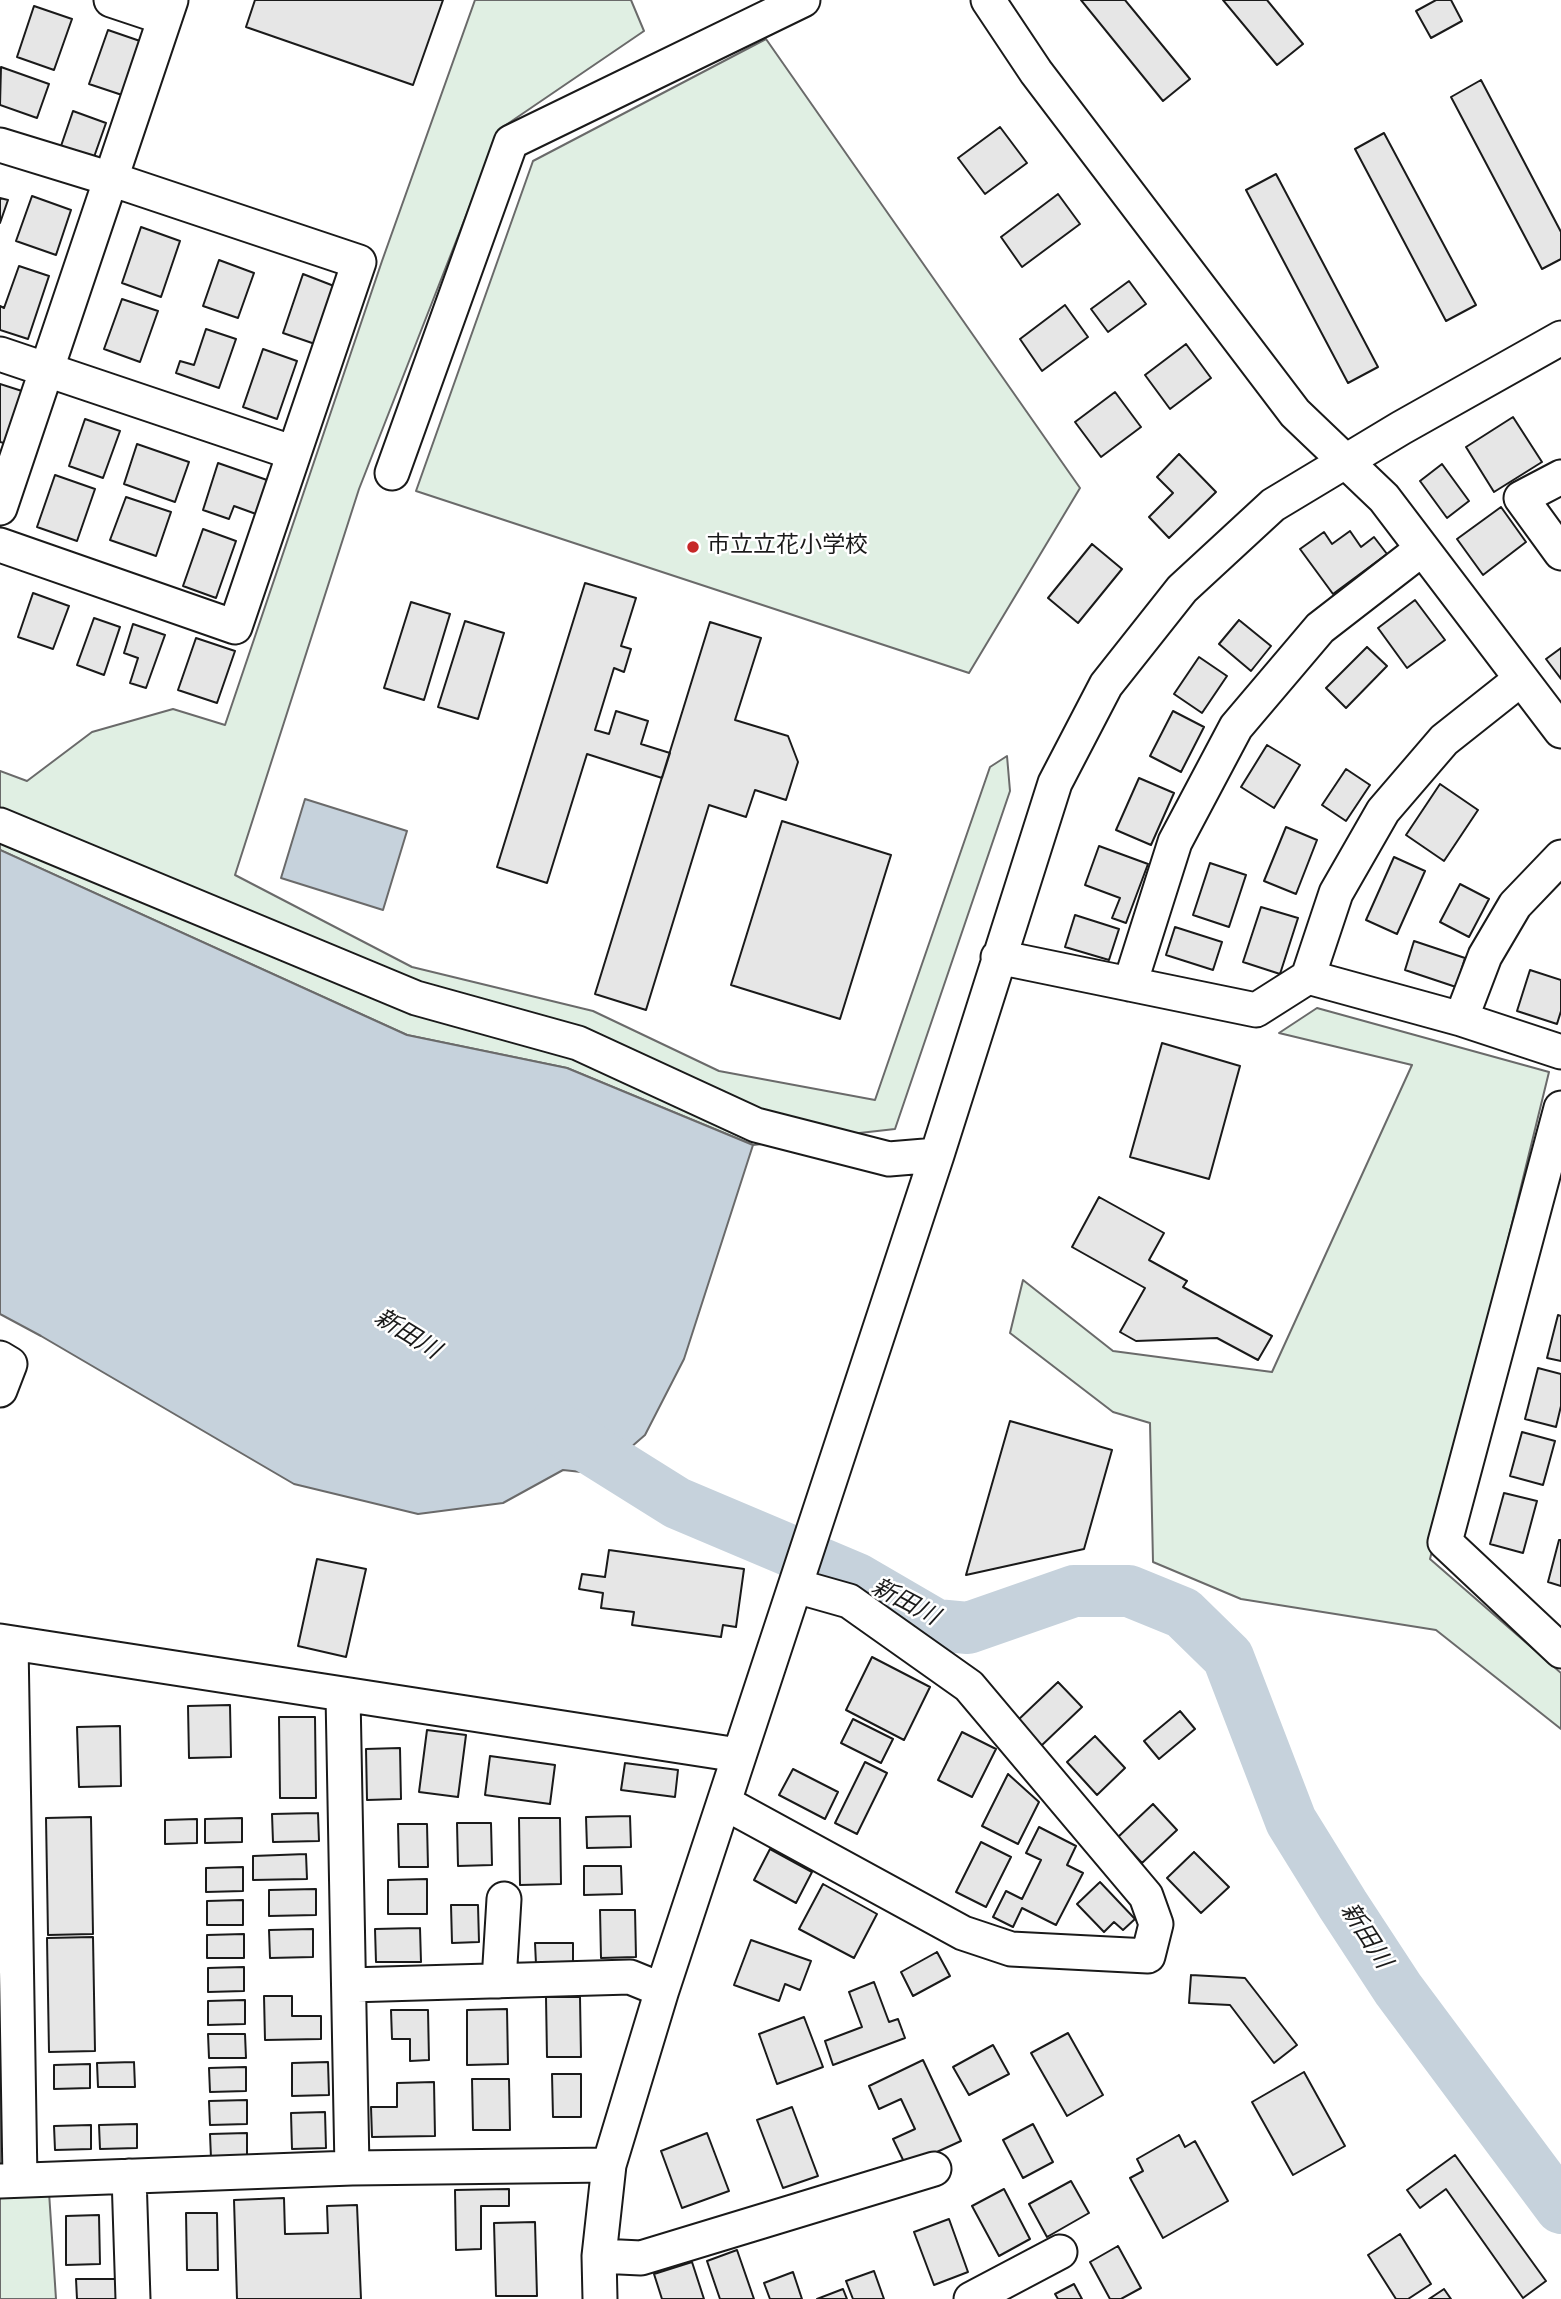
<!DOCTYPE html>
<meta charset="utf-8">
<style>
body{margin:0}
canvas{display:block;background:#fff}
</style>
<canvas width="1561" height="2299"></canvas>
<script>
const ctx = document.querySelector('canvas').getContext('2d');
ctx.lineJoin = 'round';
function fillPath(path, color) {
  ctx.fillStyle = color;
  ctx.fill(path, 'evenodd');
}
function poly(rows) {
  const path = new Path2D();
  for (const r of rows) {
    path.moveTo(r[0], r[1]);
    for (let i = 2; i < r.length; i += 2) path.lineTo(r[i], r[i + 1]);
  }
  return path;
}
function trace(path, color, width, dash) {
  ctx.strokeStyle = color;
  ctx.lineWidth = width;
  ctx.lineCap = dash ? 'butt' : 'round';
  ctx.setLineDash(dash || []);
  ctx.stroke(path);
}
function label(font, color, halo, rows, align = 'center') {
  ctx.font = font + ' Spectral,"Noto Sans JP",serif';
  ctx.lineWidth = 5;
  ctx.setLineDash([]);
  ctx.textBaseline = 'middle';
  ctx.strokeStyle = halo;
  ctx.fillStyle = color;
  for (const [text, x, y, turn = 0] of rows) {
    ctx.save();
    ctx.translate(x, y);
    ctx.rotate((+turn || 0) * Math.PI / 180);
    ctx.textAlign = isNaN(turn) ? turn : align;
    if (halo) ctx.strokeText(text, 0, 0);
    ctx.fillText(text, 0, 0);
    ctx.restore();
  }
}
const green = poly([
 [475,0,631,0,644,31,500,129,359,489,235,875,412,967,593,1011,719,1071,875,1100,990,767,1007,756,1010,791,895,1129,753,1145,567,1068,407,1035,0,850,0,771,27,781,92,732,173,709,225,725,382,261,475,0],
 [766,39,1080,488,969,673,416,491,533,161,766,39],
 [1317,1008,1549,1072,1430,1559,1561,1673,1561,1729,1436,1630,1241,1599,1153,1562,1150,1423,1113,1412,1010,1333,1023,1280,1113,1351,1272,1372,1412,1065,1279,1033,1317,1008],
 [10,2014,14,2192,49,2192,56,2299,0,2299,0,2015,10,2014]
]);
const water = poly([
 [305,799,407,831,383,910,281,878,305,799],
 [0,850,407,1035,567,1068,753,1145,684,1359,645,1435,600,1474,563,1470,503,1503,418,1514,294,1484,41,1336,0,1314,0,850]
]);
const river = poly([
 [554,1426,677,1503,857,1579,936,1625,968,1628,1074,1591,1129,1591,1183,1613,1228,1657,1291,1821,1343,1905,1398,1989,1561,2208]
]);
const building = poly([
 [255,0,443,0,413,85,246,27,255,0],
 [1081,0,1125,0,1190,79,1163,101,1081,0],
 [1223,0,1267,0,1303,44,1277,65,1223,0],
 [1436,0,1451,0,1462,21,1431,38,1416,11,1436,0],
 [34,6,72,19,54,70,17,57,34,6],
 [108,30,140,41,122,95,89,84,108,30],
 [1,67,49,84,37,118,0,105,1,67],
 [1481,80,1561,232,1561,259,1542,269,1451,97,1481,80],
 [73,111,106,123,94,157,61,146,73,111],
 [1000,127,1027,163,985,194,958,158,1000,127],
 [1384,133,1476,305,1446,321,1355,149,1384,133],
 [1276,174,1378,367,1348,383,1246,190,1276,174],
 [1058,194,1080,224,1022,267,1001,237,1058,194],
 [32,196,71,210,56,255,16,241,32,196],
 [0,198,8,200,0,223,0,198],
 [141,227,180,241,161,297,122,283,141,227],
 [219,260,254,273,238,318,203,306,219,260],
 [19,266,49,276,28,339,0,330,0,306,4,308,19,266],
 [303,274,334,286,315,344,283,333,303,274],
 [1129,281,1146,304,1108,332,1091,309,1129,281],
 [122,299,158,311,140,362,104,349,122,299],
 [1065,305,1088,337,1042,371,1020,339,1065,305],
 [206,329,236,339,219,388,176,373,180,361,194,365,206,329],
 [1186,344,1211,378,1170,409,1145,375,1186,344],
 [263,349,297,361,277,419,243,407,263,349],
 [0,384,22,391,4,443,0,442,0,384],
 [1115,392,1141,427,1101,457,1075,422,1115,392],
 [1513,417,1542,462,1494,492,1466,447,1513,417],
 [85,419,120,431,103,478,69,466,85,419],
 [137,444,189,462,175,502,124,484,137,444],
 [1179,454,1216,492,1169,538,1149,517,1173,493,1157,477,1179,454],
 [218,463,267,480,256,514,234,506,229,519,203,510,218,463],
 [1442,464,1469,501,1447,518,1420,481,1442,464],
 [55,475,95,489,77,541,37,527,55,475],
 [126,497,171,512,156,556,110,540,126,497],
 [1501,507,1526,542,1483,575,1457,539,1501,507],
 [203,529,236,541,216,598,183,586,203,529],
 [1350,531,1361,547,1374,537,1387,554,1333,594,1300,549,1324,532,1332,544,1350,531],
 [1092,544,1122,569,1078,623,1048,598,1092,544],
 [585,583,636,598,621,646,631,649,624,672,614,668,595,730,609,734,616,711,648,721,641,744,670,753,662,778,587,754,547,883,497,867,585,583],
 [33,593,69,606,53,649,18,637,33,593],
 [1415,600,1445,640,1407,668,1378,628,1415,600],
 [411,602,450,614,424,700,384,688,411,602],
 [94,618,120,627,104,675,77,665,94,618],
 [1239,620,1271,646,1251,671,1219,644,1239,620],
 [465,621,504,633,478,719,438,707,465,621],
 [710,622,761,638,735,720,788,736,798,762,786,800,755,790,746,817,709,805,646,1010,595,994,710,622],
 [133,624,165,635,146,688,130,683,138,658,124,653,133,624],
 [196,638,235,651,217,703,178,690,196,638],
 [1367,647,1387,666,1346,708,1326,688,1367,647],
 [1561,648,1561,679,1546,659,1561,648],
 [1199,657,1227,676,1202,713,1174,694,1199,657],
 [1173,711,1204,727,1181,772,1150,756,1173,711],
 [1267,745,1300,765,1274,808,1241,787,1267,745],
 [1346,769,1370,785,1346,821,1322,805,1346,769],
 [1139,778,1174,793,1151,845,1116,830,1139,778],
 [1440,784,1478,810,1444,861,1406,835,1440,784],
 [782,821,891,855,840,1019,731,985,782,821],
 [1286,827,1317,840,1296,894,1264,881,1286,827],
 [1099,846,1148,864,1126,923,1112,918,1120,898,1085,885,1099,846],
 [1394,857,1425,871,1397,934,1366,920,1394,857],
 [1210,863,1246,875,1229,927,1193,915,1210,863],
 [1460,884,1489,899,1469,937,1440,922,1460,884],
 [1261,907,1298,918,1280,974,1243,962,1261,907],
 [1075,915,1119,929,1109,960,1065,947,1075,915],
 [1175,927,1222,942,1213,970,1166,955,1175,927],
 [1414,941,1465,958,1456,987,1405,970,1414,941],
 [1530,970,1561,980,1561,1011,1557,1024,1517,1011,1530,970],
 [1162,1043,1240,1066,1209,1179,1130,1157,1162,1043],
 [1099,1197,1164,1233,1149,1260,1187,1281,1183,1287,1272,1336,1258,1360,1217,1338,1136,1341,1120,1332,1145,1288,1072,1247,1099,1197],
 [1558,1315,1561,1316,1561,1361,1547,1358,1558,1315],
 [1538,1368,1561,1374,1561,1406,1556,1427,1525,1419,1538,1368],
 [1010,1421,1112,1450,1084,1549,966,1575,1010,1421],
 [1522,1432,1555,1441,1543,1485,1510,1476,1522,1432],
 [1504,1493,1537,1501,1523,1553,1490,1544,1504,1493],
 [1559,1540,1561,1540,1561,1586,1548,1582,1559,1540],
 [609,1550,744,1569,736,1627,723,1625,721,1637,632,1625,634,1612,601,1608,603,1593,579,1589,582,1574,605,1577,609,1550],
 [317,1559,366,1569,346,1657,298,1646,317,1559],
 [872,1657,930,1687,904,1740,846,1710,872,1657],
 [1058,1682,1082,1707,1041,1746,1017,1721,1058,1682],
 [230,1705,231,1757,189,1758,188,1706,230,1705],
 [1180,1711,1195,1729,1159,1759,1144,1741,1180,1711],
 [279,1717,315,1717,316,1798,280,1798,279,1717],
 [853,1719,893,1739,881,1763,841,1743,853,1719],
 [120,1726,121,1786,79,1787,77,1727,120,1726],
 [427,1730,466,1735,458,1797,419,1792,427,1730],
 [962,1732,996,1749,972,1797,938,1780,962,1732],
 [1095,1736,1125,1768,1097,1795,1067,1762,1095,1736],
 [400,1748,401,1799,367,1800,366,1749,400,1748],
 [490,1756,555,1765,550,1804,485,1795,490,1756],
 [865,1762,887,1773,857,1834,835,1823,865,1762],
 [625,1763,678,1770,675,1797,621,1790,625,1763],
 [793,1769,838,1792,825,1819,779,1795,793,1769],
 [1008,1774,1039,1802,1018,1844,982,1826,1008,1774],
 [1153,1804,1177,1830,1142,1863,1118,1837,1153,1804],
 [318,1813,319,1841,273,1842,272,1814,318,1813],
 [630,1816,631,1847,587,1848,586,1817,630,1816],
 [91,1817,93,1934,48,1935,46,1818,91,1817],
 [242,1818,242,1842,205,1843,205,1819,242,1818],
 [519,1818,560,1818,561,1884,520,1885,519,1818],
 [197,1819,197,1843,165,1844,165,1820,197,1819],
 [457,1823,491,1823,492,1865,458,1866,457,1823],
 [398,1824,427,1824,428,1867,399,1867,398,1824],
 [1039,1827,1076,1846,1067,1865,1083,1873,1056,1925,1022,1908,1013,1927,993,1917,1006,1891,1022,1899,1041,1860,1026,1853,1039,1827],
 [981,1842,1011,1857,986,1907,956,1892,981,1842],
 [770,1849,812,1872,796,1903,754,1880,770,1849],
 [1194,1852,1229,1887,1201,1913,1167,1878,1194,1852],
 [306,1854,307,1879,253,1880,253,1856,306,1854],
 [584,1866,621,1866,622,1894,584,1895,584,1866],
 [243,1867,243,1891,206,1892,206,1868,243,1867],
 [427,1879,427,1914,388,1914,388,1880,427,1879],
 [1100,1882,1135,1919,1123,1930,1114,1922,1104,1932,1077,1904,1100,1882],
 [823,1884,877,1914,854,1958,799,1929,823,1884],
 [316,1889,316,1915,269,1916,269,1890,316,1889],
 [243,1900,243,1925,207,1925,207,1901,243,1900],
 [451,1905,478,1905,479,1942,452,1943,451,1905],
 [600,1910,635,1910,636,1957,601,1958,600,1910],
 [420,1928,421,1962,376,1962,375,1929,420,1928],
 [313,1929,313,1957,270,1958,269,1930,313,1929],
 [244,1934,244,1958,207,1958,207,1935,244,1934],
 [93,1937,95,2051,49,2052,47,1938,93,1937],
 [751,1940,811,1961,800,1990,785,1984,779,2001,734,1985,751,1940],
 [535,1943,573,1943,573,1963,536,1964,535,1943],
 [937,1952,950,1976,913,1996,901,1972,937,1952],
 [244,1967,244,1991,208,1992,208,1968,244,1967],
 [1191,1975,1245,1978,1297,2045,1274,2063,1230,2005,1189,2003,1191,1975],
 [874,1982,889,2022,898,2019,905,2038,833,2065,825,2041,862,2027,849,1992,874,1982],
 [264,1996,292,1996,292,2016,321,2016,321,2039,265,2040,264,1996],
 [546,1997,580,1997,581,2057,547,2057,546,1997],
 [245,2000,245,2024,208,2025,208,2001,245,2000],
 [507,2009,508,2064,467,2065,467,2010,507,2009],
 [391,2010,428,2010,429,2060,410,2061,410,2039,392,2039,391,2010],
 [804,2017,823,2067,777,2084,759,2034,804,2017],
 [1068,2033,1103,2095,1067,2116,1031,2053,1068,2033],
 [208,2034,245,2034,246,2058,209,2058,208,2034],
 [993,2045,1009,2074,969,2095,953,2067,993,2045],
 [923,2060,961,2141,906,2166,893,2139,915,2129,901,2099,879,2109,869,2086,923,2060],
 [134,2062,135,2087,98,2087,97,2063,134,2062],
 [328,2062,329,2095,292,2096,292,2063,328,2062],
 [90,2064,90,2088,54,2089,54,2065,90,2064],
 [246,2067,246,2091,210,2092,209,2068,246,2067],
 [1304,2072,1345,2146,1293,2175,1252,2102,1304,2072],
 [552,2074,581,2074,581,2117,553,2117,552,2074],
 [472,2079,509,2079,510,2130,473,2130,472,2079],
 [434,2082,435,2136,372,2137,371,2107,397,2107,397,2083,434,2082],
 [247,2100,247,2124,210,2125,209,2101,247,2100],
 [792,2107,818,2176,783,2188,757,2120,792,2107],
 [325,2112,326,2148,292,2149,291,2113,325,2112],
 [137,2124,137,2148,100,2149,99,2125,137,2124],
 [1033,2124,1053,2162,1023,2178,1003,2140,1033,2124],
 [91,2125,91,2149,55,2150,54,2126,91,2125],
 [247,2133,247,2158,211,2158,210,2134,247,2133],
 [707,2133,729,2191,682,2208,661,2151,707,2133],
 [1179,2135,1185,2147,1195,2141,1228,2201,1163,2238,1130,2178,1143,2171,1137,2159,1179,2135],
 [1455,2155,1546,2281,1523,2298,1446,2189,1420,2208,1407,2190,1455,2155],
 [1071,2181,1089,2213,1047,2237,1029,2204,1071,2181],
 [509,2189,509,2206,481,2206,481,2249,456,2250,455,2190,509,2189],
 [1004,2189,1030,2239,999,2256,972,2206,1004,2189],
 [284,2198,285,2234,328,2233,327,2206,357,2205,361,2299,237,2299,234,2200,284,2198],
 [186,2213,217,2213,218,2270,187,2270,186,2213],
 [99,2215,100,2264,66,2265,66,2216,99,2215],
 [949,2219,968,2272,934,2285,914,2232,949,2219],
 [535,2222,537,2296,496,2296,494,2223,535,2222],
 [1400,2234,1431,2284,1408,2299,1396,2299,1368,2255,1400,2234],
 [1118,2246,1141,2288,1121,2299,1110,2299,1090,2262,1118,2246],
 [737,2250,754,2299,720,2299,707,2261,737,2250],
 [692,2262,704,2299,662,2299,654,2274,692,2262],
 [874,2271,884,2299,853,2299,846,2281,874,2271],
 [793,2272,802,2299,770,2299,764,2283,793,2272],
 [76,2279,121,2279,121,2299,77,2299,76,2279],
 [1074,2284,1082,2299,1058,2299,1055,2294,1074,2284],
 [843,2289,847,2299,817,2299,843,2289],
 [1444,2289,1451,2299,1429,2299,1444,2289]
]);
const minor = poly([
 [111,0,165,18],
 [988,0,1036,72,1295,413,1384,498,1561,731],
 [0,145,111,179,359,262,235,627,0,545],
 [0,354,294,453],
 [392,473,511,142,803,0],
 [1561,477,1521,498,1561,553],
 [0,508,171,0],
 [0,825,416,998,578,1043,756,1125,889,1159,937,1155],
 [998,957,1256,1010,1308,977,1336,893,1383,811,1444,740,1521,679],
 [1308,977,1461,1019,1561,1052],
 [1130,984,1175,842,1236,727,1320,628,1422,549],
 [1461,1019,1485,956,1515,905,1561,857],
 [1561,1108,1445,1542,1561,1651],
 [0,1358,10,1364,0,1390],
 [0,1641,738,1755],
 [11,1643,20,2180],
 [343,1695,352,2168],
 [725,1803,963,1933,1011,1949,1148,1956,1156,1924,1146,1896,969,1686,849,1601,796,1586],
 [499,1981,504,1899],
 [349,1985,630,1977,662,1990],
 [129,2176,133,2299],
 [0,2181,352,2168,609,2165],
 [599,2256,641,2258,934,2169],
 [600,2299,599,2256,609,2165,662,1990,937,1155,1055,783,1106,685,1182,589,1273,505,1401,428,1561,338],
 [971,2299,1060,2252]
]);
const markers = [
 [693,547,7,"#c62828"]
];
const poiNames = [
 ["市立立花小学校",707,547]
];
const waterNames = [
 ["新田川",406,1336,32],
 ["新田川",904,1604,28],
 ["新田川",1364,1937,57]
];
fillPath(green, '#e0efe3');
trace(green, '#6a6a6a', 2);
fillPath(water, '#c6d2dc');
trace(water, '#6a6a6a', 2);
trace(river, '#c6d2dc', 52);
fillPath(building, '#e6e6e6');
trace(building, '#1a1a1a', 2);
trace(minor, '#1a1a1a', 37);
trace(minor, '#fff', 33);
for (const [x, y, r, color] of markers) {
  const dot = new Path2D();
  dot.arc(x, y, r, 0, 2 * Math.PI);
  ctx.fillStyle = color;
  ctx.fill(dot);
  trace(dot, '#fff', 2.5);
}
label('23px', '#1a1a1a', '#fff', poiNames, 'left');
label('italic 24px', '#1a1a1a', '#fff', waterNames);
</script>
